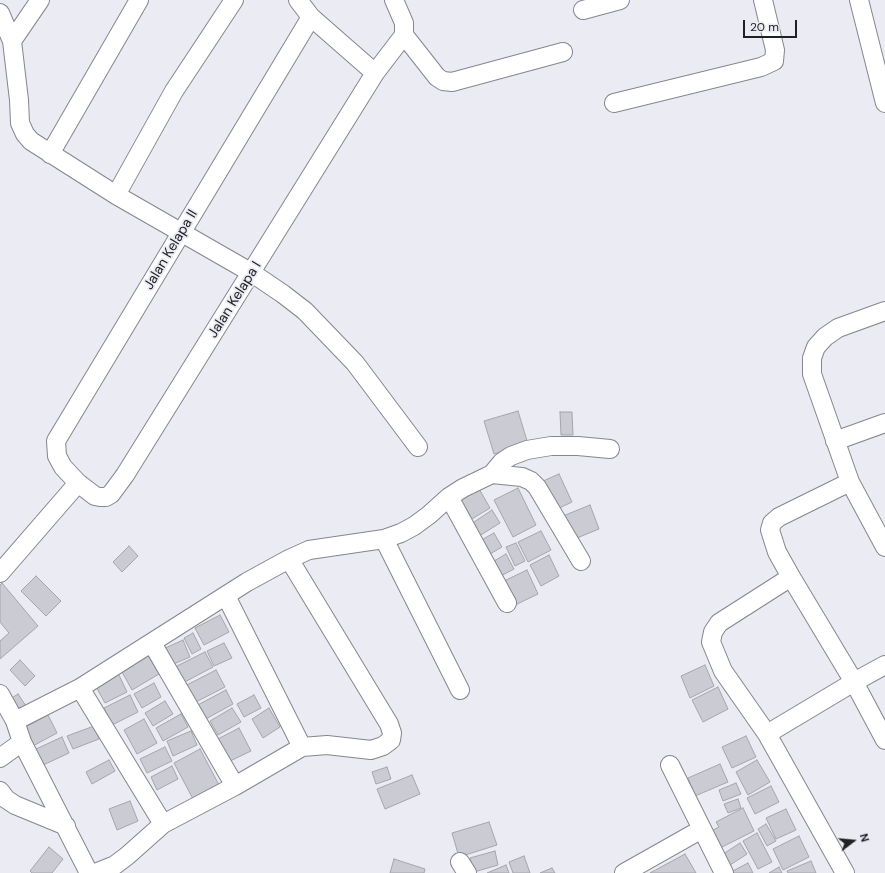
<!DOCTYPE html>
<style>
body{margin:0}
#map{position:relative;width:885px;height:873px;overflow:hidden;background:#eaebf3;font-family:"DM Sans",sans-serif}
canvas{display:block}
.north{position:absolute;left:833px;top:821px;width:40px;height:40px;-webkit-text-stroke:3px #eaebf3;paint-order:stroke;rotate:74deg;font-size:11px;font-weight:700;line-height:16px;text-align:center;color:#202124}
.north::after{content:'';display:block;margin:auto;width:14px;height:18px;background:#202124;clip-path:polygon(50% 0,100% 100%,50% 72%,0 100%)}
.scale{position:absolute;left:743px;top:20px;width:54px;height:18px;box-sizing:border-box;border:2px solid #202124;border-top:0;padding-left:5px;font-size:12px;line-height:14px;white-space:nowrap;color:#202124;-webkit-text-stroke:3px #eaebf3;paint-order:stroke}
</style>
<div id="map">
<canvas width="885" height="873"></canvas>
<div class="north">N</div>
<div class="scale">20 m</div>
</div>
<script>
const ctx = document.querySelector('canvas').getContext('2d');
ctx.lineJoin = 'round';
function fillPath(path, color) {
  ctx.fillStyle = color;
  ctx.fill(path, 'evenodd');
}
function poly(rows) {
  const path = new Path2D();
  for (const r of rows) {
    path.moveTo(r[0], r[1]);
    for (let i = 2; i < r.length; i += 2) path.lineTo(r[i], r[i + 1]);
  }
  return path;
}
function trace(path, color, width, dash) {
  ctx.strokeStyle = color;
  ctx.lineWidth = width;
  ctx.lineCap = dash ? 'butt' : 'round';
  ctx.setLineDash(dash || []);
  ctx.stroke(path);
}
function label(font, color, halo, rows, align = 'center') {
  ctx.font = font + ' "DM Sans",sans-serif';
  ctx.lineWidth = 3.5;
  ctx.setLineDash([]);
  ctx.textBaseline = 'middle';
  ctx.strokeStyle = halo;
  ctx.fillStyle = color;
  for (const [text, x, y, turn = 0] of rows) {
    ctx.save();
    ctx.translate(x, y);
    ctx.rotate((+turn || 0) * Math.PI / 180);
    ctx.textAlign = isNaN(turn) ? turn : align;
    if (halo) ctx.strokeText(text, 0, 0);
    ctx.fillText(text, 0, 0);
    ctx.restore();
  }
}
const building = poly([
 [518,411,528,444,494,454,484,421,518,411],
 [560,412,572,412,573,435,561,435,560,412],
 [559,474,572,502,553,511,541,482,559,474],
 [478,487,490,508,467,522,455,501,478,487],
 [518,488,536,525,513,537,494,500,518,488],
 [590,505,599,529,572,540,563,516,590,505],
 [492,510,500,523,476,538,468,526,492,510],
 [541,531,551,550,528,562,518,542,541,531],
 [494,533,502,547,485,557,476,543,494,533],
 [516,543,525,561,515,566,506,547,516,543],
 [129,546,138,556,122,572,113,562,129,546],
 [506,554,514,569,497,578,489,564,506,554],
 [549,555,559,576,541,586,530,565,549,555],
 [527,570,538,594,513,606,502,582,527,570],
 [36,576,61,601,46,616,21,591,36,576],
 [2,583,38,626,0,659,0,641,9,633,0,622,0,585,2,583],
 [220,615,229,632,204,645,195,628,220,615],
 [193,633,201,649,192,654,184,638,193,633],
 [183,640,190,657,169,666,161,650,183,640],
 [224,643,232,658,214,666,207,651,224,643],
 [205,652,213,667,179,685,171,669,205,652],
 [147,654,159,674,132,690,121,670,147,654],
 [20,660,35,676,25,686,10,670,20,660],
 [705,665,714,686,690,698,681,676,705,665],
 [216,670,225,687,192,704,183,687,216,670],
 [118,673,127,692,105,703,95,685,118,673],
 [154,683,161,697,142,708,134,694,154,683],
 [718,687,728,709,703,722,692,700,718,687],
 [226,690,233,704,202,721,194,707,226,690],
 [18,694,26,706,18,711,10,699,18,694],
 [130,695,138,712,112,725,104,708,130,695],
 [254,695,261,708,244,717,237,704,254,695],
 [165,701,173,714,153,726,145,713,165,701],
 [232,708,241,722,218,735,210,721,232,708],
 [269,708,280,727,263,738,252,719,269,708],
 [181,714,188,727,163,741,156,728,181,714],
 [48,715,57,733,31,747,22,729,48,715],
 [144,719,157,743,137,754,124,730,144,719],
 [94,726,99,739,73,749,67,736,94,726],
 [239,728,251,751,226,763,214,741,239,728],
 [191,731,197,745,173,756,167,741,191,731],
 [746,736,756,757,732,768,722,747,746,736],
 [62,737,69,753,41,766,34,750,62,737],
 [165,747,172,761,147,773,140,759,165,747],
 [200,749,219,785,193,799,174,763,200,749],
 [109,760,115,771,92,784,86,772,109,760],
 [757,760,770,782,748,795,736,772,757,760],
 [720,764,728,782,695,796,688,778,720,764],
 [172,766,178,779,157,790,151,777,172,766],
 [387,767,391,779,376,784,372,772,387,767],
 [412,775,420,794,385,809,377,789,412,775],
 [736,783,741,794,723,801,719,790,736,783],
 [771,786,779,802,755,814,747,798,771,786],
 [738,799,741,808,728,813,724,804,738,799],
 [130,801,138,821,117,830,109,809,130,801],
 [743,808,754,831,718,849,709,832,719,827,716,822,743,808],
 [786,809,796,830,776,839,766,818,786,809],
 [489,822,497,845,459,857,452,833,489,822],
 [766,824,776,841,767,846,758,829,766,824],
 [757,833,772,862,758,869,743,841,757,833],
 [799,836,809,857,783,870,773,849,799,836],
 [740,843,747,854,727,867,720,856,740,843],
 [49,847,63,859,52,873,32,873,30,871,49,847],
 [495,851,498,865,474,872,470,858,495,851],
 [685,854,696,873,650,873,685,854],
 [524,856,530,873,513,873,509,862,524,856],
 [394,859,425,869,424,873,390,873,394,859],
 [811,861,816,873,788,873,787,871,811,861],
 [748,863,753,873,729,873,748,863],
 [506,865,509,873,487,873,506,865],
 [779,867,782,873,769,873,779,867],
 [552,868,555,873,540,873,552,868]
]);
const minor = poly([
 [298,0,311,17,375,73],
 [859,0,885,103],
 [583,10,620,0],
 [0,13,12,41,19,100,20,123,25,134,31,141,116,195,252,273,283,294,305,311,355,363,418,447],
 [311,17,56,441,57,456,63,467,78,483,95,496,100,497,106,497,111,494,125,475,375,73,404,35,404,23,394,0],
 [404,35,437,77,443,81,452,82,563,52],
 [12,41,40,0],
 [614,103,761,67,774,61,775,50,763,0],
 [50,154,139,0],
 [116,195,174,91,234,0],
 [885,311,838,328,825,337,816,347,812,358,812,374,850,482,885,547],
 [835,441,885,423],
 [492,474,502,462,511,456,527,450,551,446,578,446,610,449],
 [850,482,779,517,772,523,770,530,777,552,791,577,854,682,885,740],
 [449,497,507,603],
 [384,539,460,690],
 [0,573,78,483],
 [791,577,719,623,713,632,711,642,723,671,767,734,845,873],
 [226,596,302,747],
 [152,643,235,786],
 [80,688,163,824],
 [0,694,15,721,80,688,247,582,289,559,309,550,384,539,401,533,414,526,429,515,449,497,463,488,492,474,522,477,531,481,537,487,581,561],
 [15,721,22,742,88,871,94,873],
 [767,734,854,682,885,665],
 [0,758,22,742],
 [670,765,724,873],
 [0,791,6,799,15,805,66,826],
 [460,862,467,873],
 [95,873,115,865,127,856,163,824,235,786,302,747,327,745,371,750,383,746,391,740,392,733,389,724,289,559],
 [624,873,702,829]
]);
const streetNames = [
 ["Jalan Kelapa II",171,250,-59],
 ["Jalan Kelapa I",235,300,-58]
];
fillPath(building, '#cacbd3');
trace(building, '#a4a5ad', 1);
trace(minor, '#85868e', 20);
trace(minor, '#fff', 18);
label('14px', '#202124', '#eaebf3', streetNames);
</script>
